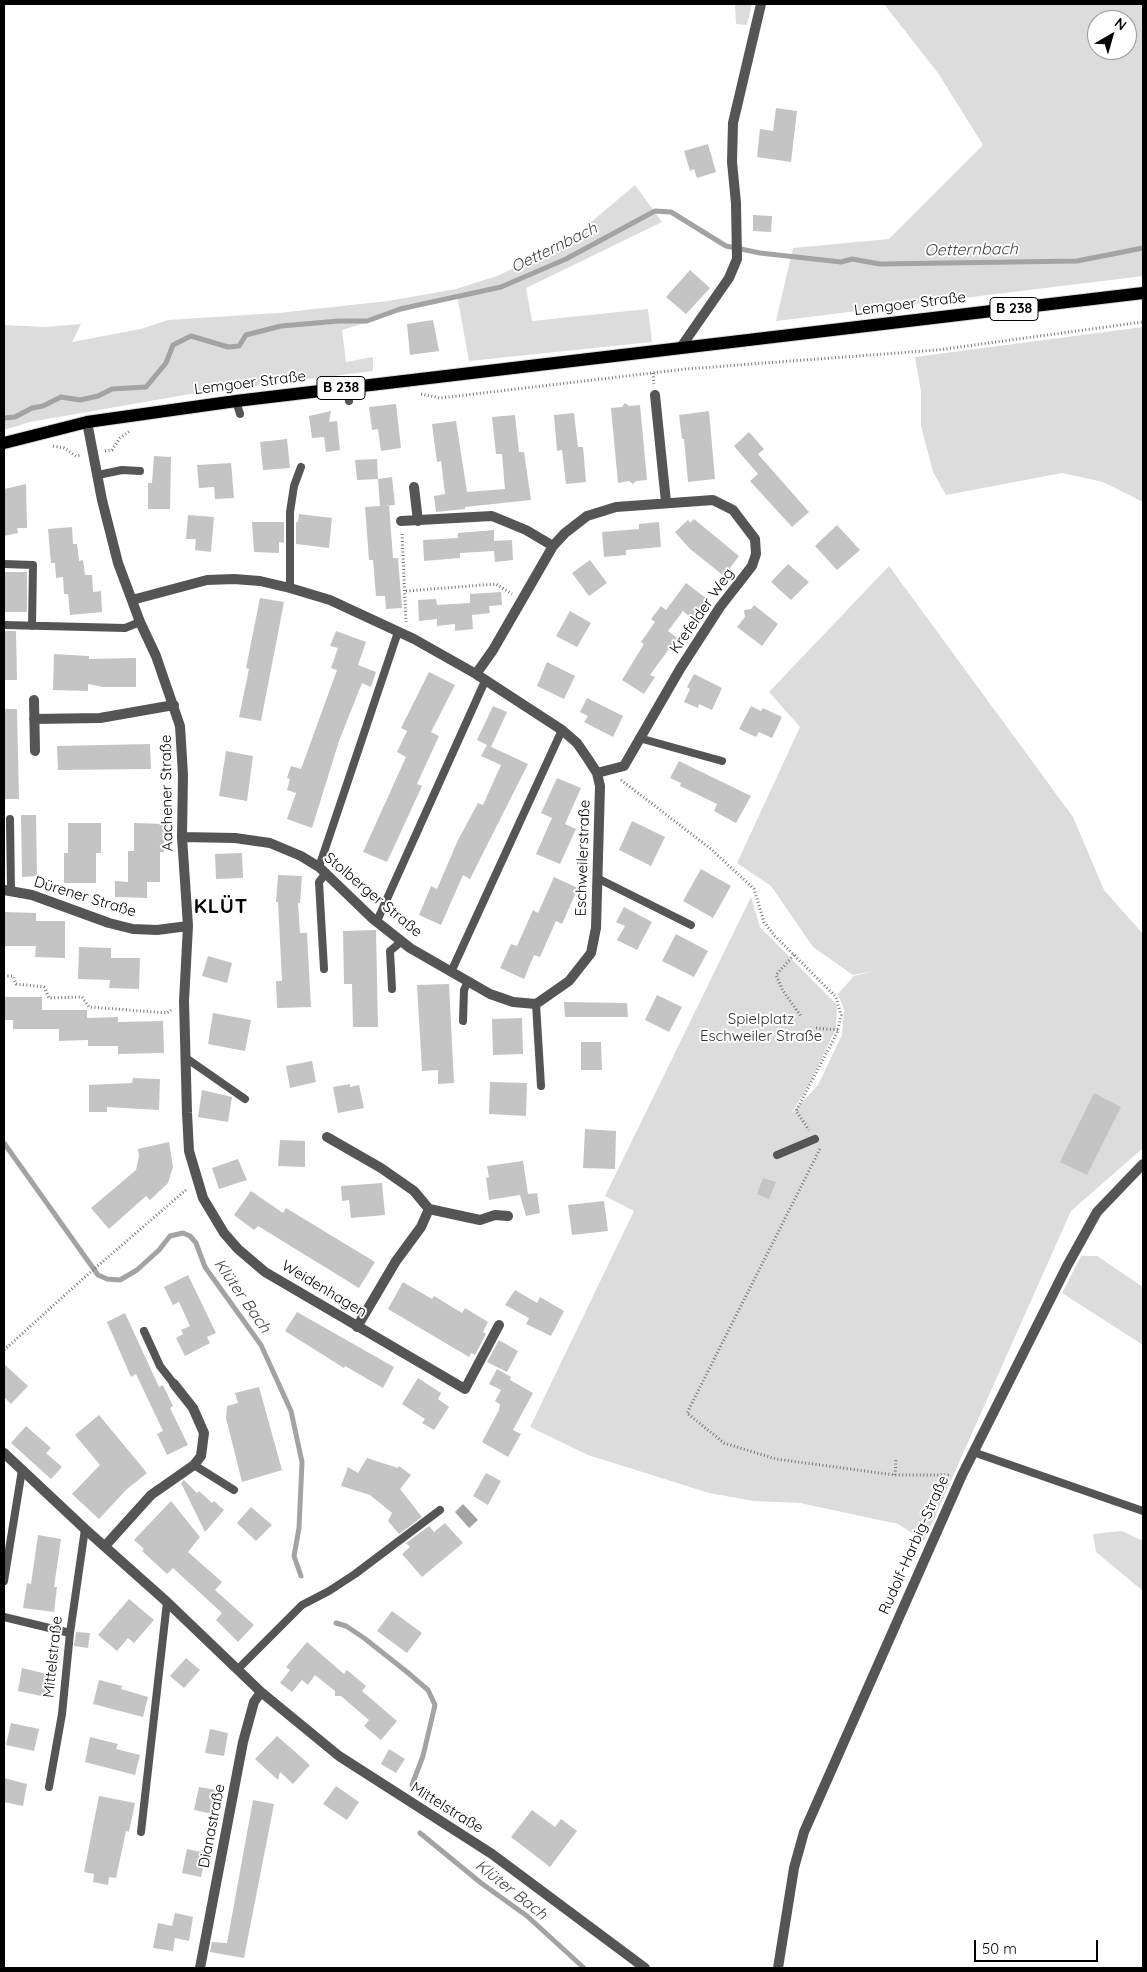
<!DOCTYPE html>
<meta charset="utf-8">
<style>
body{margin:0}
#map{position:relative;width:1147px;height:1972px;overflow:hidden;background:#fff;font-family:Quicksand,sans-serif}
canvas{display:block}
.frame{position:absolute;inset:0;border:5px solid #000;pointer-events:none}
.north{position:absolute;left:1087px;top:10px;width:50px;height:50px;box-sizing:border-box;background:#fff;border:1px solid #999;border-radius:50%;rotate:38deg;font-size:14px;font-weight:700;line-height:20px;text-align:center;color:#000}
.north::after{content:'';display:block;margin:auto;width:18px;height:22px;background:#000;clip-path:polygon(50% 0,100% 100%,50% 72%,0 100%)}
.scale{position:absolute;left:974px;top:1940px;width:124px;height:22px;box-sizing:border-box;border:2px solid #000;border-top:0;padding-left:6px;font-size:15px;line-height:18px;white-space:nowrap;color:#000;-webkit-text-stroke:4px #fff;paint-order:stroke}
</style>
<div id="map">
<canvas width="1147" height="1972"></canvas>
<div class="frame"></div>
<div class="north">N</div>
<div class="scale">50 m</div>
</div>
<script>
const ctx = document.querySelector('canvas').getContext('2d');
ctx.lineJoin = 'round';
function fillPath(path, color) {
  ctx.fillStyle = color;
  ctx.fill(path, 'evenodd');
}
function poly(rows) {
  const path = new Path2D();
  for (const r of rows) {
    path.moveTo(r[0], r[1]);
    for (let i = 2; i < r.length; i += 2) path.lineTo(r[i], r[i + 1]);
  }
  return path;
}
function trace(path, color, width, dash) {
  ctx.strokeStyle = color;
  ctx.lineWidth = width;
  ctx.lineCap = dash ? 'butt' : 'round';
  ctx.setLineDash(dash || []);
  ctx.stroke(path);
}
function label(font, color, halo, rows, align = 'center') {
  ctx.font = font + ' Quicksand,sans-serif';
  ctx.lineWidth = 4;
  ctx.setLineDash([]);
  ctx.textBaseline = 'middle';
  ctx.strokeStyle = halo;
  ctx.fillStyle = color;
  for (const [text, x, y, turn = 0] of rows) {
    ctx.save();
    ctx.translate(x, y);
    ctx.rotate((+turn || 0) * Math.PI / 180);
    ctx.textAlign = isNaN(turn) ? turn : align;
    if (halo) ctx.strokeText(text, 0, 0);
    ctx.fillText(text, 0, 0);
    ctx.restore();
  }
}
const green = poly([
 [735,4,752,4,747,25,736,24],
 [884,4,1143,4,1143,276,776,321,793,248,889,239,983,145,938,73],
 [1097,20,1127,20,1127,50,1097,50],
 [635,185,662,222,526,288,532,321,648,309,652,342,469,361,457,295,342,330,346,362,373,357,373,371,190,394,30,422,4,430,4,325,45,327,81,324,72,342,141,329,168,320,278,313,388,301,456,289,497,276,564,245],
 [1143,327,1143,502,1103,482,1062,473,946,495,933,472,921,426,921,392,915,357],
 [889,566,1073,817,1104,890,1143,934,1143,1148,1071,1211,924,1541,898,1524,800,1503,753,1501,709,1493,588,1455,530,1427,634,1211,605,1196,751,897,760,927,837,1005,836,1028,810,1083,791,1114,818,1085,842,1035,844,1010,838,994,854,976,874,971,853,975,813,947,771,886,737,863,800,727,769,692],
 [1081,1256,1097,1256,1143,1287,1143,1345,1062,1293],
 [1122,1531,1143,1541,1143,1591,1096,1552,1093,1534]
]);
const water = poly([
 [463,1504,478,1520,469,1528,455,1512]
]);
const stream = poly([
 [4,418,15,417,32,408,43,406,61,397,80,400,98,396,112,389,146,387,166,363,173,345,191,336,228,347,239,346,246,335,281,326,339,321,367,321,400,309,501,287,566,259,655,211,671,212,726,246,760,253,841,262,852,259,880,264,1077,261,1143,248],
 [4,1143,98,1275,107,1279,120,1280,137,1270,159,1250,170,1236,183,1233,190,1236,196,1243,205,1267,261,1345,291,1411,302,1462,299,1528,294,1556,301,1576],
 [336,1623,346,1626,364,1638,407,1672,428,1690,435,1705,423,1756,412,1785],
 [420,1833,481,1883,527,1916,584,1968]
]);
const building = poly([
 [776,108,797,111,791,162,757,157,760,129,773,131],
 [708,144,716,172,697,178,694,169,690,171,684,151],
 [753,215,772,216,771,232,753,231],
 [690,270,710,288,686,314,666,297],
 [433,320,439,351,410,355,407,324],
 [625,403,629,406,640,405,647,480,636,481,633,484,629,481,618,483,611,408,622,407],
 [396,404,401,448,381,451,378,429,372,430,369,407],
 [331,411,329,422,337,421,340,450,326,452,324,437,312,438,309,416],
 [709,411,715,479,688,482,684,439,682,439,679,415],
 [574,413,578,447,583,447,586,482,566,484,562,450,557,451,554,415],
 [515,415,519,452,524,452,531,500,465,507,465,509,436,512,434,496,445,494,441,461,437,462,432,424,456,421,467,492,505,489,502,454,496,454,492,417],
 [749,432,764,449,758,454,809,512,792,527,750,481,758,474,734,446],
 [287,439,290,468,263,470,260,442],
 [154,456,171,457,170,509,148,509,148,483,152,483],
 [377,459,378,479,357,480,355,460],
 [231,463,234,498,215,499,214,487,199,488,197,465],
 [392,477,395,505,383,506,389,505,393,558,398,558,402,608,386,609,385,596,376,596,373,560,369,560,365,507,380,506,378,479],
 [26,484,27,528,17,528,18,533,4,536,4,489],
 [299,514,332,518,329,548,296,544,296,522,298,522],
 [188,515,214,517,211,552,195,550,196,539,186,539],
 [694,519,739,556,724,576,690,549,675,532,688,520,690,523],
 [252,522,284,522,284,543,279,542,279,553,254,552],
 [659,522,661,547,626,550,626,555,604,557,602,532,639,529,639,524],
 [837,525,860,550,837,570,815,546],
 [72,527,73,544,77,544,79,561,83,560,85,575,92,575,93,592,101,591,102,612,70,615,68,594,64,594,63,577,56,578,55,563,51,563,48,529],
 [494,530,494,541,512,540,513,560,495,562,494,551,460,553,460,558,424,561,423,540,458,538,458,533],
 [590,560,607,583,589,596,572,573],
 [788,564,809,582,791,600,771,582],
 [4,572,27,572,27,612,4,612],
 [686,583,707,599,692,619,683,611,668,631,677,638,650,675,655,677,644,694,622,680,644,644,641,642,655,622,651,619,661,606,666,610],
 [501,592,502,605,489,606,490,613,472,615,473,629,455,631,455,624,437,626,437,619,419,621,418,600,436,599,437,605,470,603,470,594],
 [260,598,284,602,261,721,239,717,249,669,246,668],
 [754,605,778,624,762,646,737,627,745,617,744,610,751,609],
 [570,611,591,623,577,647,556,636],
 [4,631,16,631,17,680,4,680],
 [336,631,366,642,358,665,376,672,371,687,362,683,339,741,312,828,287,819,296,793,287,790,290,779,287,778,291,766,301,769,337,670,331,668,338,648,330,646],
 [54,654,89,656,89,659,136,658,136,687,103,687,88,684,88,691,53,690],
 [547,662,575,676,564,699,537,686],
 [429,672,455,685,431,732,439,736,417,784,422,786,387,862,363,852,406,757,397,752,407,731,401,728],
 [694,674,722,688,712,710,699,704,698,708,684,702,690,689,687,687],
 [587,698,623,716,613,737,584,722,588,716,580,712],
 [493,706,507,712,491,747,477,740],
 [751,706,761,711,763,708,782,717,772,738,759,732,756,737,739,729],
 [4,709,17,709,19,799,4,799],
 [150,744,151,769,58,770,57,746],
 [487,745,528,764,470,879,463,875,441,925,419,915,431,886,437,889,458,840,478,803,483,805,501,765,481,756],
 [226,751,253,756,247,801,219,796],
 [679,761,751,796,736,823,714,811,717,804,680,786,681,783,670,778],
 [557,778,581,788,565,824,576,829,560,864,536,854,552,818,541,813],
 [21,815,36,815,37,876,22,877],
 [632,821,665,837,651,866,619,850],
 [68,823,101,823,101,853,96,853,96,883,64,883,64,853,68,853],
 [134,823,164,824,164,852,160,852,160,882,147,882,147,898,115,897,115,881,128,882,128,851,134,851],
 [242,853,243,878,216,879,215,854],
 [701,869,731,886,713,918,683,901],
 [278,875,302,876,300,903,298,903,300,933,307,933,311,1007,277,1008,276,981,282,981,278,902,276,902],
 [554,877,578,888,562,924,556,921,540,957,534,955,524,979,500,968,511,944,517,946,533,910,538,913],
 [624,907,652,922,637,950,617,940,625,926,616,922],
 [4,912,36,913,36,921,65,921,65,958,35,957,36,946,5,946],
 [376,930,378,1027,353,1027,352,984,344,984,343,931],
 [676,934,708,951,694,977,662,961],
 [79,947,111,948,111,958,140,958,139,989,109,988,110,980,78,979],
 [208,956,232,963,227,983,202,976],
 [449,984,454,1083,438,1084,438,1070,422,1071,417,985],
 [657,995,682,1007,669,1032,645,1020],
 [4,997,42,997,42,1010,87,1010,87,1018,118,1017,118,1022,163,1021,164,1053,118,1054,118,1046,88,1046,88,1040,59,1041,59,1029,13,1029,13,1020,4,1020],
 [564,1002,627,1003,628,1017,565,1017],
 [213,1013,251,1020,245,1051,208,1044],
 [522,1018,523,1054,493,1055,492,1019],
 [581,1042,601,1042,602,1070,581,1070],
 [312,1061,316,1082,290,1088,286,1066],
 [133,1078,160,1079,159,1110,107,1107,107,1112,89,1112,89,1085,132,1083],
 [490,1082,527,1083,526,1116,489,1114],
 [350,1084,350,1087,359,1085,364,1108,338,1113,333,1087],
 [202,1090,232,1097,228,1122,198,1117],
 [1094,1093,1121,1107,1087,1175,1060,1162],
 [585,1129,616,1131,615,1169,583,1168],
 [280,1140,305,1141,305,1167,278,1166],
 [169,1142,173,1167,168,1183,150,1200,146,1196,109,1229,91,1208,136,1170,139,1156,138,1149],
 [238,1159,247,1180,219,1189,212,1168],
 [523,1161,528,1194,537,1193,540,1213,526,1216,520,1195,489,1200,486,1178,489,1177,487,1166],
 [763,1178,776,1182,769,1199,757,1194],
 [382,1183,385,1215,351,1218,349,1200,342,1201,341,1186],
 [251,1191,283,1213,286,1208,375,1262,359,1288,258,1226,254,1230,234,1215],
 [604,1201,608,1231,572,1235,568,1205],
 [188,1275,216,1333,207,1337,210,1343,185,1356,176,1338,183,1334,181,1330,190,1326,179,1302,173,1305,164,1287],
 [403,1282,432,1299,434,1296,462,1313,465,1308,488,1322,483,1332,486,1334,475,1355,471,1353,469,1357,388,1309],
 [515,1290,537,1303,540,1297,564,1311,551,1336,526,1324,529,1318,505,1305],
 [297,1312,394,1367,383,1388,345,1366,344,1368,285,1331],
 [125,1313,159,1387,163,1385,173,1406,170,1408,188,1445,167,1455,157,1434,163,1431,136,1374,131,1377,107,1322],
 [499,1340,518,1351,507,1372,487,1362],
 [4,1364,28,1386,11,1404,4,1397],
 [497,1369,511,1377,510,1380,533,1393,513,1430,521,1434,508,1457,482,1442,499,1410,500,1404,495,1401,501,1390,489,1384],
 [418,1378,441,1393,438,1399,449,1407,434,1430,422,1423,425,1419,402,1404],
 [259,1387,282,1470,242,1482,226,1418,227,1406,238,1403,235,1393],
 [99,1415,147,1473,126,1490,99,1519,72,1494,100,1465,75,1435],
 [26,1426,51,1448,46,1453,62,1467,51,1479,11,1443],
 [367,1458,398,1468,399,1466,411,1475,400,1489,422,1517,399,1534,388,1521,392,1513,370,1495,341,1486,348,1467,358,1473],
 [486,1473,501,1481,488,1505,473,1496],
 [184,1480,197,1493,199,1491,212,1503,214,1501,224,1510,205,1532,181,1483],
 [171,1501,200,1537,188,1552,222,1582,215,1590,254,1625,238,1642,216,1620,222,1613,173,1568,167,1574,142,1551,144,1549,134,1540],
 [251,1507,272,1525,256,1541,237,1523],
 [445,1523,463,1543,422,1577,402,1554,410,1547,406,1543,429,1526,434,1532],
 [38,1535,61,1539,54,1587,57,1587,54,1612,23,1608,27,1583,31,1584],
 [129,1599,154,1620,134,1643,128,1638,117,1651,98,1635],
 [392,1611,422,1633,407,1653,377,1631],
 [76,1632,90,1633,88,1648,74,1646],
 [307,1642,344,1674,347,1670,366,1686,362,1691,397,1721,381,1740,364,1726,369,1720,341,1696,335,1696,335,1691,315,1675,308,1685,302,1680,292,1692,280,1683,290,1670,286,1667],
 [186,1658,200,1670,184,1688,170,1676],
 [22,1668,51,1675,46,1697,18,1691],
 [99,1680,122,1686,121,1689,148,1697,143,1717,93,1704],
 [11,1723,39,1729,34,1751,6,1745],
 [210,1729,228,1733,224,1756,205,1753],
 [277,1736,310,1765,293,1784,280,1772,278,1780,255,1759],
 [90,1737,118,1744,116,1749,140,1755,135,1775,85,1762],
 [389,1749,405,1759,396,1773,381,1764],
 [4,1778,27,1784,23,1806,4,1802],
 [336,1786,359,1802,347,1820,323,1804],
 [199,1787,217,1790,213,1814,194,1810],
 [99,1796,135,1803,129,1832,126,1831,116,1878,109,1877,108,1885,93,1882,94,1874,84,1872],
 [253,1800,274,1804,244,1958,210,1952,212,1942,227,1943],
 [532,1810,555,1827,561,1819,577,1831,550,1867,511,1837],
 [187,1849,206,1853,201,1877,182,1873],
 [175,1913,193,1917,189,1941,175,1938,173,1951,153,1948,158,1923,172,1926]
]);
const path = poly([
 [653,373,654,384],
 [421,394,440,398,686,369,937,350,1143,322],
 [53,446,64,448,76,456,81,455],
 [105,451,112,450,120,438,130,431],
 [402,534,406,622],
 [406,591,496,584,512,594],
 [621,780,711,849,754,889,764,922,775,936,836,997,841,1015,837,1033,796,1111,809,1130],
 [794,955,776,975,783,991,801,1016],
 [4,976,13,976,16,984,44,987,49,998,82,997,89,1007,167,1013,171,1010],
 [816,1028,838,1030],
 [820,1149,687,1413,724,1443,776,1459,895,1475,949,1475],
 [4,1350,86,1276,187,1189],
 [895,1475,896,1460]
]);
const service = poly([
 [347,387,349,401],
 [236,401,240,414],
 [98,475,122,470,140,471],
 [4,564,33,565,32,626],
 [290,588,290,512,294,486,301,467],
 [4,625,125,628,140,622],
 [639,738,722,761],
 [10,819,11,891],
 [319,867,398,632],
 [597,878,691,925],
 [377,921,485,681],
 [324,969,319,882,326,873],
 [451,972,562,730],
 [392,989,390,951,402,941],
 [536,1004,541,1086],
 [463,1021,464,990,468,981],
 [186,1058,245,1099],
 [777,1155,815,1139],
 [144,1331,160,1366,174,1384],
 [973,1452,1143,1511],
 [194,1465,234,1490],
 [4,1581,22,1470],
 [4,1617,70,1633],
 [238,1669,302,1605,329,1591,355,1574,440,1510],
 [49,1787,62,1714,70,1633,85,1529],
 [141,1832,167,1602]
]);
const minor = poly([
 [681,347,729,278,737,259,736,203,732,162,733,123,761,4],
 [655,395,666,502],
 [87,422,102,500,118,563,140,622,156,656,180,726,183,775,182,837,188,926,184,1001,187,1113,189,1151,203,1198,224,1233,238,1249,265,1272,465,1389,499,1325],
 [414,487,418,521],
 [401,521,492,516,526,530,553,546],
 [132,600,207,580,234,579,260,581,290,588,330,600,414,639,476,674,562,730,577,743,588,759,597,773,600,786,596,928,591,953,569,981,536,1004,513,1002,490,994,410,948,372,918,319,867,301,856,270,843,235,838,182,837],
 [476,674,493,650,553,546,565,533,587,516,616,507,713,500,733,510,755,539,756,554,752,566,720,607,680,669,624,766,597,773],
 [34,700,35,751],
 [34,719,100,718,174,705],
 [4,890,32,895,109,923,133,929,157,930,188,926],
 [327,1137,381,1168,414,1191,429,1209],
 [357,1327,396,1261,421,1227,429,1209,480,1220,495,1215,508,1216],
 [4,1453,85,1529,167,1602,261,1692,339,1756,492,1854,645,1968],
 [105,1546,151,1495,194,1465,201,1456,204,1433,193,1408,174,1384],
 [200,1968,243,1742,254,1702,261,1692],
 [778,1968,794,1868,804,1832,962,1475,1067,1266,1097,1212,1143,1164]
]);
const primary = poly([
 [4,443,87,422,236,401,1143,293]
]);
const shields = [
 [1014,309,48],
 [341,388,48]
];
const shieldNames = [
 ["B 238",1014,309],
 ["B 238",341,388]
];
const streetNames = [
 ["Lemgoer Straße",910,304,-7],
 ["Lemgoer Straße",250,383,-7],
 ["Krefelder Weg",702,611,-55],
 ["Aachener Straße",167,793,-91],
 ["Eschweilerstraße",583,858,-88],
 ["Stolberger Straße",373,895,40],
 ["Dürener Straße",85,897,17],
 ["Weidenhagen",324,1289,31],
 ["Rudolf-Harbig-Straße",914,1545,-66],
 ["Mittelstraße",53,1657,-84],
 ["Mittelstraße",447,1808,32],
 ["Dianastraße",212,1826,-79]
];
const parkNames = [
 ["Spielplatz",761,1019],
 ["Eschweiler Straße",761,1036]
];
const waterNames = [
 ["Oetternbach",554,248,-26],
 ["Oetternbach",971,250,-1],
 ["Klüter Bach",242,1296,55],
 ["Klüter Bach",511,1890,38]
];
const districtNames = [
 ["KLÜT",221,907]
];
fillPath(green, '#dcdcdc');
fillPath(water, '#a3a3a3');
trace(stream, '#a3a3a3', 5);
fillPath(building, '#c4c4c4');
trace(primary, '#dbdbdb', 14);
trace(path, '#777', 3, [1, 2.5]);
trace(service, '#555', 8);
trace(minor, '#555', 10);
trace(primary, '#000', 12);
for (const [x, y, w] of shields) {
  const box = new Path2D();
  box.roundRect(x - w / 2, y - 11.5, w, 23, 4);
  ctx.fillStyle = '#fff';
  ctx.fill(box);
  trace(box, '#000', 1);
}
label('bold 14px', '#000', null, shieldNames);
label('15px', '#000', '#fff', streetNames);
label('15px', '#333', '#fff', parkNames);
label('italic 16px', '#444', '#fff', waterNames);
ctx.letterSpacing = '1px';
label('bold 20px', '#000', '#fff', districtNames);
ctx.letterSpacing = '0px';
</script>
